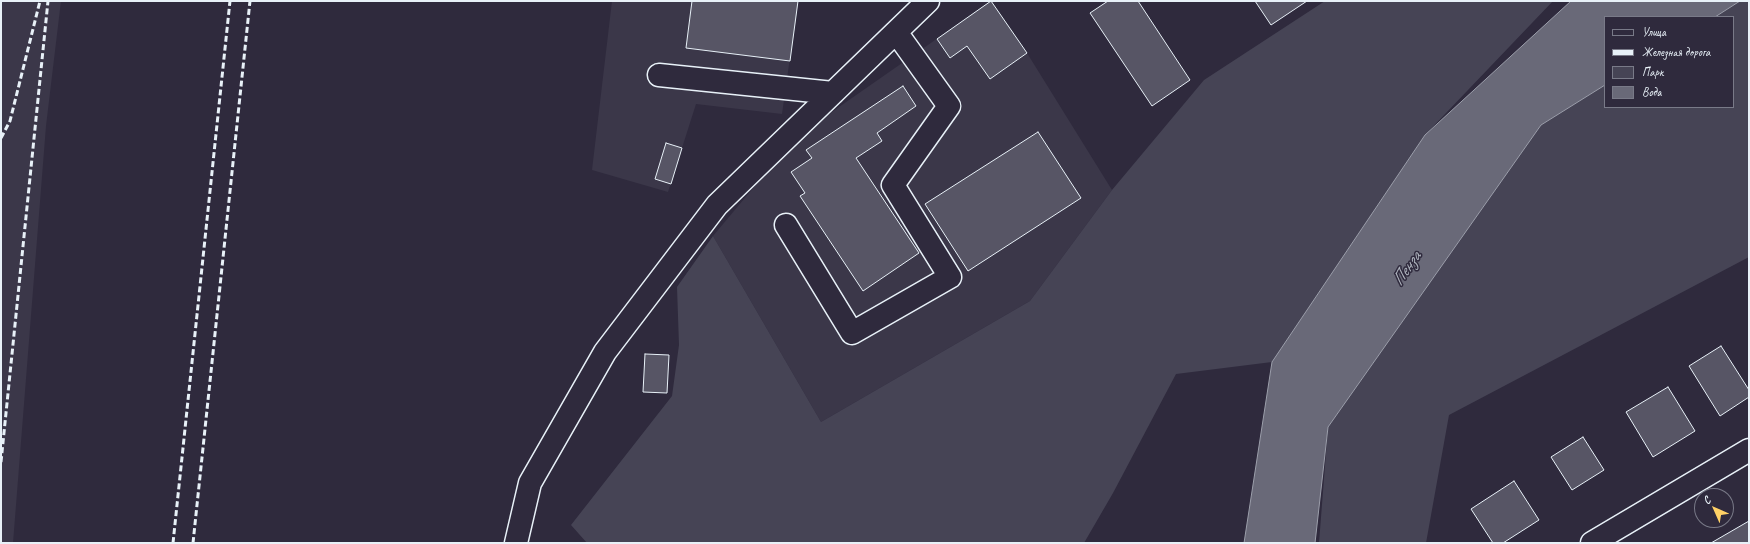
<!DOCTYPE html>
<meta charset="utf-8">
<style>
body{margin:0}
#map{position:relative;width:1750px;height:544px;overflow:hidden;background:#2f2a3d;font-family:Caveat,sans-serif}
canvas{display:block}
.frame{position:absolute;inset:0;border:2px solid #e8f1f8;pointer-events:none}
.legend{position:absolute;left:1604px;top:16px;width:130px;height:92px;box-sizing:border-box;background:#2f2a3d;border:1px solid #797a88;margin:0;padding:5px 7px;list-style:none;font-size:12px;color:#e8f1f8}
.legend li{display:flex;align-items:center;gap:8px;height:20px}
.legend b{width:20px;border:1px solid #797a88}
.north{position:absolute;left:1694px;top:488px;width:40px;height:40px;box-sizing:border-box;background:#2f2a3d;border:1px solid #797a88;border-radius:50%;rotate:315deg;font-size:11px;font-weight:700;line-height:16px;text-align:center;color:#e8f1f8}
.north::after{content:'';display:block;margin:auto;width:14px;height:18px;background:#ffd166;clip-path:polygon(50% 0,100% 100%,50% 72%,0 100%)}
</style>
<div id="map">
<canvas width="1750" height="544"></canvas>
<div class="frame"></div>
<ul class="legend">
<li><b style="height:5px;background:#2f2a3d"></b>Улица</li>
<li><b style="height:5px;background:#e8f1f8"></b>Железная дорога</li>
<li><b style="height:11px;background:#464455"></b>Парк</li>
<li><b style="height:11px;background:#696978"></b>Вода</li>
</ul>
<div class="north">С</div>
</div>
<script>
const ctx = document.querySelector('canvas').getContext('2d');
ctx.lineJoin = 'round';
function fillPath(path, color) {
  ctx.fillStyle = color;
  ctx.fill(path, 'evenodd');
}
function poly(rows) {
  const path = new Path2D();
  for (const r of rows) {
    path.moveTo(r[0], r[1]);
    for (let i = 2; i < r.length; i += 2) path.lineTo(r[i], r[i + 1]);
  }
  return path;
}
function trace(path, color, width, dash) {
  ctx.strokeStyle = color;
  ctx.lineWidth = width;
  ctx.lineCap = dash ? 'butt' : 'round';
  ctx.setLineDash(dash || []);
  ctx.stroke(path);
}
function label(font, color, halo, rows, align = 'center') {
  ctx.font = font + ' Caveat,sans-serif';
  ctx.lineWidth = 3;
  ctx.setLineDash([]);
  ctx.textBaseline = 'middle';
  ctx.strokeStyle = halo;
  ctx.fillStyle = color;
  for (const [text, x, y, turn = 0] of rows) {
    ctx.save();
    ctx.translate(x, y);
    ctx.rotate((+turn || 0) * Math.PI / 180);
    ctx.textAlign = isNaN(turn) ? turn : align;
    if (halo) ctx.strokeText(text, 0, 0);
    ctx.fillText(text, 0, 0);
    ctx.restore();
  }
}
const built = poly([
 [1,1,61,1,46,126,13,543,1,543],
 [612,1,798,1,782,114,696,104,668,192,592,170],
 [991,1,1027,53,1112,190,1030,301,821,422,713,236,796,137]
]);
const green = poly([
 [1325,1,1553,1,1425,135,1272,362,1176,374,1113,493,1084,543,587,543,571,525,672,396,679,345,677,287,713,236,821,422,1030,301,1112,190,1204,80],
 [1740,1,1749,1,1749,257,1449,415,1426,543,1319,543,1328,427,1541,125,1605,85,1605,107,1733,107,1733,17,1715,17]
]);
const water = poly([
 [1571,1,1740,1,1715,17,1605,17,1605,85,1541,125,1328,427,1315,543,1244,543,1272,362,1425,135,1571,1]
]);
const building = poly([
 [692,1,798,1,790,61,686,48,692,1],
 [991,1,1027,53,990,79,967,46,950,58,937,39,991,1],
 [1108,1,1138,1,1190,80,1152,106,1090,13,1108,1],
 [1255,1,1307,1,1271,25,1255,1],
 [903,86,916,106,877,133,882,141,856,158,919,253,863,291,800,196,805,193,791,172,812,158,806,150,903,86],
 [1038,132,1081,198,968,271,925,204,1038,132],
 [666,143,682,148,671,184,655,179,666,143],
 [1721,346,1749,390,1749,397,1720,416,1689,366,1721,346],
 [645,354,669,355,667,393,643,392,645,354],
 [1668,387,1695,431,1653,457,1626,412,1668,387],
 [1583,437,1604,470,1572,490,1551,457,1583,437],
 [1514,481,1539,520,1503,543,1493,543,1471,509,1514,481],
 [1749,521,1749,543,1711,543,1749,521]
]);
const minor = poly([
 [659,75,833,93],
 [786,225,852,333,950,277,893,185,949,106,896,32],
 [516,543,530,483,605,352,717,205,928,1],
 [1592,543,1749,450]
]);
const rail = poly([
 [1,138,10,121,40,1],
 [1,462,48,1],
 [173,543,230,1],
 [193,543,250,1]
]);
const waterNames = [
 ["Пенза",1407,269,-55]
];
fillPath(built, '#3b3749');
fillPath(green, '#464455');
fillPath(water, '#696978');
trace(water, '#9c9fab', 1);
fillPath(building, '#575565');
trace(building, '#e8f1f8', 1);
trace(minor, '#e8f1f8', 25);
trace(minor, '#2f2a3d', 22);
trace(rail, '#e8f1f8', 3, [6, 3]);
label('italic 18px', '#afb4be', '#2f2a3d', waterNames);
</script>
